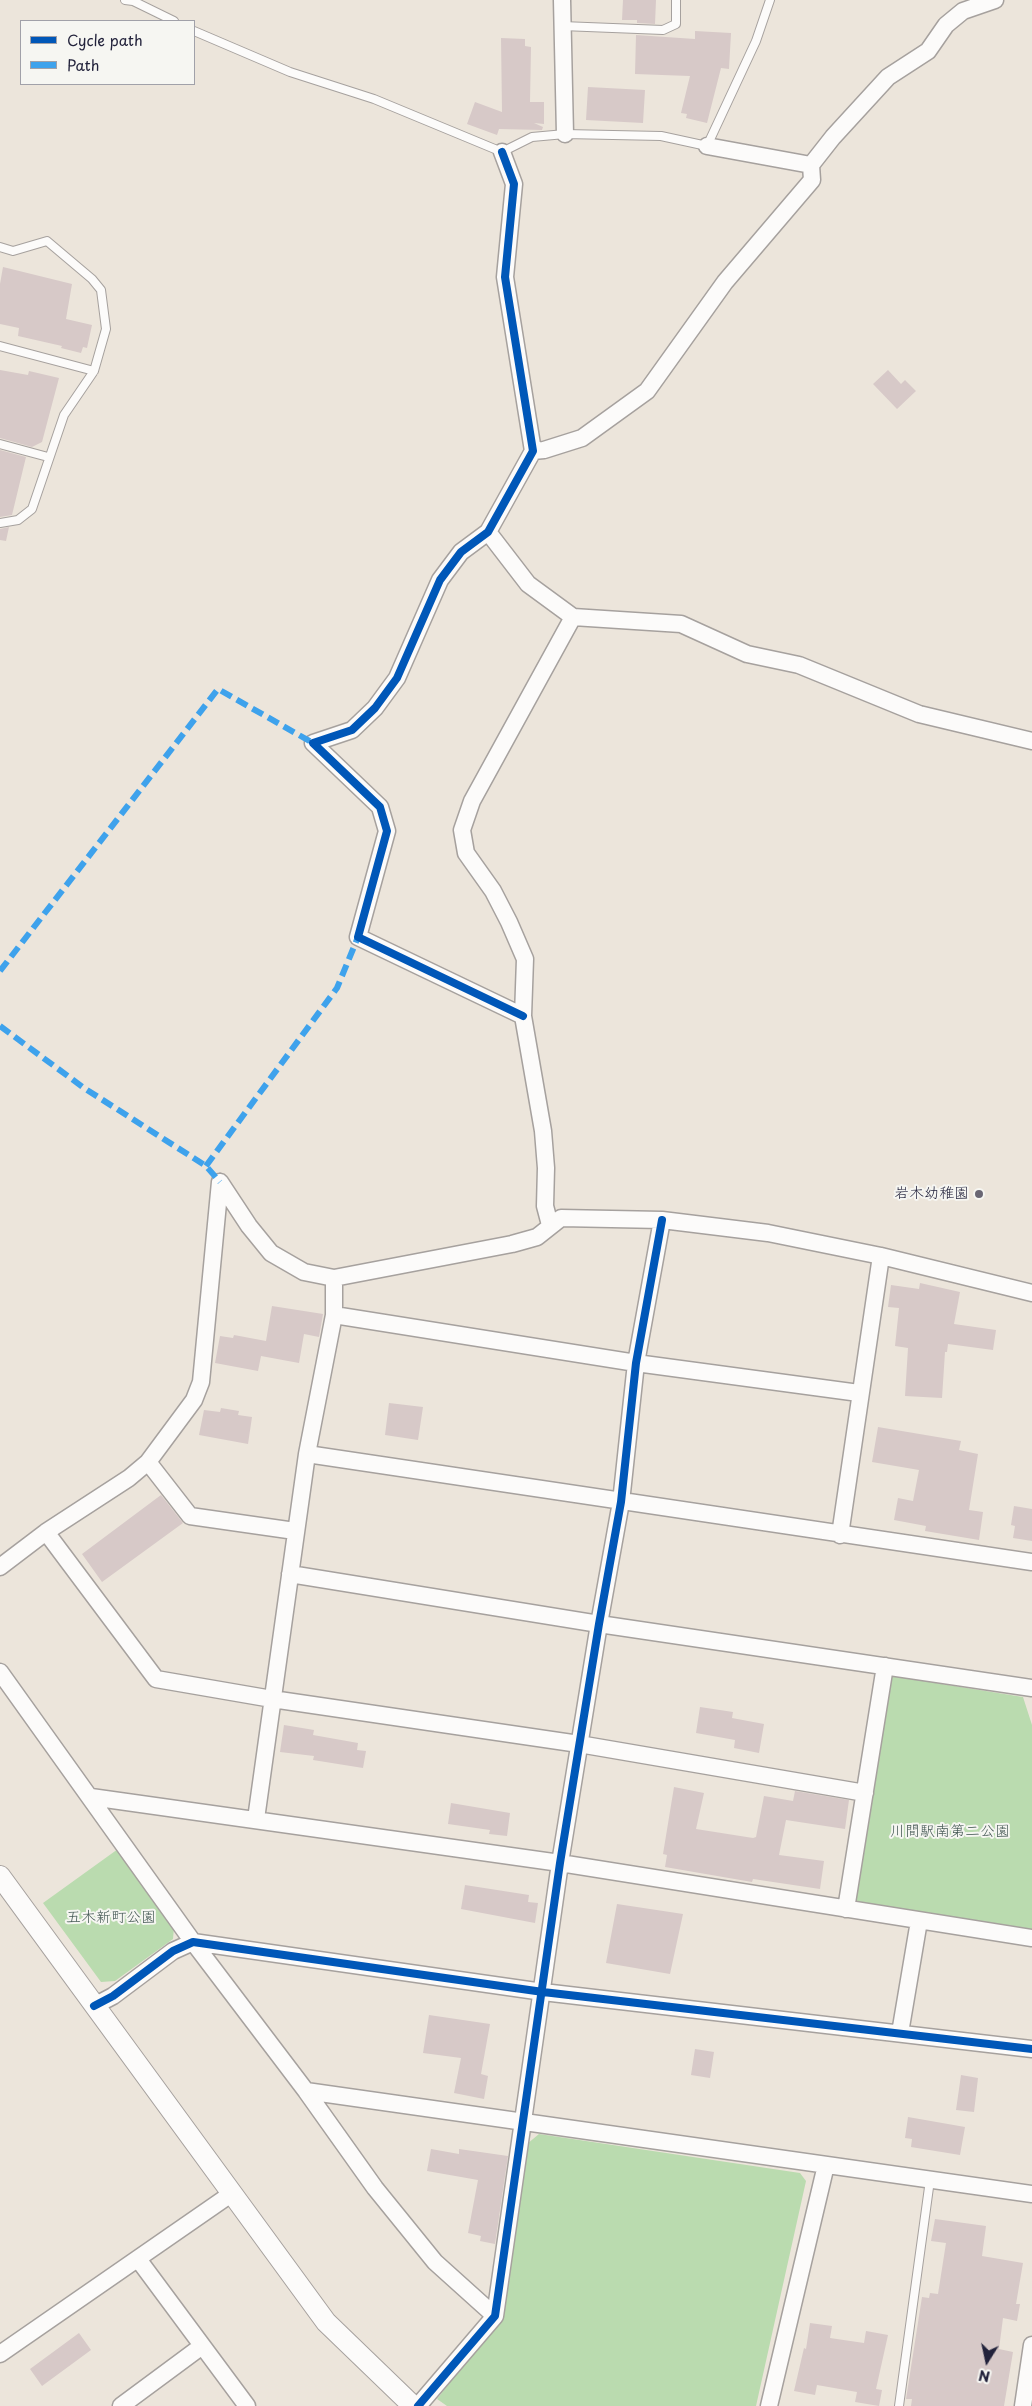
<!DOCTYPE html>
<meta charset="utf-8">
<style>
body{margin:0}
#map{position:relative;width:1032px;height:2406px;overflow:hidden;background:#ece5db;font-family:"Playpen Sans",sans-serif}
canvas{display:block}
.legend{position:absolute;left:20px;top:20px;width:175px;height:65px;box-sizing:border-box;background:#f6f6f2;border:1px solid #a1a1a9;margin:0;padding:6px 9px;list-style:none;font-size:15px;color:#22223b}
.legend li{display:flex;align-items:center;gap:10px;height:25px}
.legend b{width:25px;border:1px solid #a1a1a9}
.north{position:absolute;left:962px;top:2336px;width:50px;height:50px;-webkit-text-stroke:4px #f6f6f2;paint-order:stroke;rotate:190deg;font-size:14px;font-weight:700;line-height:20px;text-align:center;color:#22223b}
.north::after{content:'';display:block;margin:auto;width:18px;height:22px;background:#22223b;clip-path:polygon(50% 0,100% 100%,50% 72%,0 100%)}
</style>
<div id="map">
<canvas width="1032" height="2406"></canvas>
<ul class="legend">
<li><b style="height:6px;background:#0057b8"></b>Cycle path</li>
<li><b style="height:6px;background:#3ea2ec"></b>Path</li>
</ul>
<div class="north">N</div>
</div>
<script>
const ctx = document.querySelector('canvas').getContext('2d');
ctx.lineJoin = 'round';
function fillPath(path, color) {
  ctx.fillStyle = color;
  ctx.fill(path, 'evenodd');
}
function poly(rows) {
  const path = new Path2D();
  for (const r of rows) {
    path.moveTo(r[0], r[1]);
    for (let i = 2; i < r.length; i += 2) path.lineTo(r[i], r[i + 1]);
  }
  return path;
}
function trace(path, color, width, dash) {
  ctx.strokeStyle = color;
  ctx.lineWidth = width;
  ctx.lineCap = dash ? 'butt' : 'round';
  ctx.setLineDash(dash || []);
  ctx.stroke(path);
}
function label(font, color, halo, rows, align = 'center') {
  ctx.font = font + ' "Playpen Sans","Klee One",sans-serif';
  ctx.lineWidth = 4;
  ctx.setLineDash([]);
  ctx.textBaseline = 'middle';
  ctx.strokeStyle = halo;
  ctx.fillStyle = color;
  for (const [text, x, y, turn = 0] of rows) {
    ctx.save();
    ctx.translate(x, y);
    ctx.rotate((+turn || 0) * Math.PI / 180);
    ctx.textAlign = isNaN(turn) ? turn : align;
    if (halo) ctx.strokeText(text, 0, 0);
    ctx.fillText(text, 0, 0);
    ctx.restore();
  }
}
const green = poly([
 [892,1676,1023,1697,1032,1725,1032,1929,855,1903],
 [118,1849,174,1927,173,1939,115,1981,101,1982,43,1903],
 [539,2134,800,2173,806,2181,756,2406,447,2406,437,2399,504,2313,527,2144]
]);
const building = poly([
 [623,0,656,0,655,24,637,23,637,20,622,20],
 [695,31,731,33,729,69,721,68,707,123,686,118,687,114,681,113,690,76,635,74,636,35,695,39],
 [501,38,525,39,525,46,531,47,530,102,544,102,544,124,534,123,543,127,542,130,499,129,497,135,467,124,475,102,502,112],
 [588,87,645,90,643,123,586,120],
 [3,267,72,284,66,319,92,325,87,348,83,347,81,353,61,348,62,346,18,336,19,328,0,324,0,284],
 [0,370,28,375,29,371,59,378,42,442,32,447,0,438],
 [888,370,901,384,905,380,916,391,897,409,873,384],
 [0,450,26,457,12,515,0,517],
 [9,527,6,541,0,540,0,529],
 [920,1283,960,1292,954,1324,996,1330,993,1350,948,1344,947,1352,945,1352,942,1398,905,1396,908,1348,895,1346,899,1308,888,1307,891,1285,919,1289],
 [272,1306,323,1314,319,1337,304,1334,299,1363,261,1356,258,1371,215,1363,220,1336,233,1338,234,1335,266,1341],
 [389,1403,423,1407,418,1440,385,1435],
 [221,1408,239,1411,238,1415,252,1417,248,1444,199,1435,204,1410,220,1412],
 [878,1427,961,1441,959,1450,978,1454,969,1510,983,1512,979,1540,925,1531,926,1526,894,1520,898,1498,913,1501,919,1470,872,1462],
 [161,1495,183,1523,102,1582,82,1554],
 [1014,1506,1032,1509,1032,1541,1013,1538,1015,1526,1011,1525],
 [700,1707,733,1712,732,1718,764,1724,759,1753,734,1748,735,1740,696,1733],
 [284,1725,314,1730,313,1735,358,1743,357,1750,366,1751,363,1768,313,1760,314,1756,280,1752],
 [674,1787,704,1793,696,1829,753,1838,756,1837,764,1796,793,1801,795,1791,849,1800,845,1829,786,1820,779,1855,824,1861,820,1889,753,1879,752,1882,665,1867,667,1855,663,1854],
 [451,1803,510,1813,507,1836,489,1834,490,1830,448,1824],
 [465,1885,529,1895,528,1902,538,1903,535,1923,461,1909],
 [617,1904,683,1914,670,1974,606,1963],
 [429,2015,490,2024,481,2074,488,2076,484,2099,454,2093,461,2058,423,2053],
 [695,2049,714,2052,710,2078,691,2075],
 [961,2075,978,2078,974,2112,956,2110],
 [908,2117,965,2127,960,2155,911,2147,912,2139,905,2138],
 [431,2149,459,2154,459,2149,508,2156,495,2244,480,2241,481,2236,468,2233,478,2180,427,2171],
 [935,2219,986,2226,982,2256,1023,2263,1016,2304,1020,2304,1017,2321,1003,2318,999,2349,1013,2352,1004,2406,911,2406,912,2399,906,2399,922,2297,929,2298,930,2293,938,2294,946,2243,931,2241],
 [810,2323,832,2326,830,2338,864,2343,866,2331,888,2335,876,2389,882,2390,879,2406,855,2402,857,2392,817,2385,815,2395,794,2391,804,2348,806,2349],
 [79,2333,91,2350,42,2386,30,2369]
]);
const service = poly([
 [125,0,133,1,174,21],
 [562,26,663,30,676,24,676,0],
 [194,31,290,72,374,99,502,152,532,137,565,134,661,136,707,146,756,41,770,0],
 [0,247,13,251,47,241,92,279,101,290,106,329,94,371,64,415,32,509,18,520,0,523],
 [0,346,94,371],
 [0,444,48,457],
 [899,2406,930,2180]
]);
const minor = poly([
 [562,0,565,134],
 [707,146,811,165],
 [502,152,514,184,505,277,533,451,488,532,461,552,440,580,397,678,375,708,352,730,313,743,380,807,387,831,358,937,523,1016],
 [533,451,544,450,582,438,647,391,725,282,812,180,811,165,833,137,888,77,928,51,946,25,963,11,995,0],
 [488,532,528,584,573,617,681,624,747,654,799,665,919,714,1032,741],
 [220,1182,249,1226,271,1253,304,1272,334,1278,512,1244,537,1237,561,1218,662,1220,768,1233,881,1256,1032,1293],
 [550,1225,545,1206,546,1168,543,1131,523,1016,525,959,509,922,493,891,466,853,462,830,472,801,573,617],
 [334,1315,636,1363,859,1393],
 [307,1454,1032,1562],
 [148,1462,190,1516,295,1531],
 [46,1532,156,1679,272,1699,579,1744,865,1793],
 [840,1535,881,1256],
 [0,1567,46,1532,129,1478,148,1462,194,1400,201,1382,220,1182],
 [290,1574,599,1624,1032,1688],
 [0,1672,193,1942,306,2091,375,2188,435,2262,495,2316],
 [91,1797,560,1863,1032,1938],
 [256,1819,307,1454,334,1315,334,1278],
 [846,1909,885,1666],
 [94,2006,113,1996,173,1951,193,1942,543,1992,1032,2049],
 [900,2033,919,1921],
 [306,2091,1032,2194],
 [138,2259,247,2406],
 [0,2354,231,2194],
 [121,2406,202,2346],
 [418,2406,495,2316,560,1863,599,1624,621,1502,636,1363,662,1220],
 [769,2406,826,2165],
 [1023,2406,1032,2345]
]);
const tertiary = poly([
 [0,1876,326,2322,413,2406]
]);
const quiet = poly([
 [0,971,218,689,313,743],
 [0,1026,84,1088,206,1166,220,1182],
 [206,1166,337,988,358,937]
]);
const cycleway = poly([
 [502,152,514,184,505,277,533,451,488,532,461,552,440,580,397,678,375,708,352,730,313,743,380,807,387,831,358,937,523,1016],
 [94,2006,113,1996,173,1951,193,1942,543,1992,1032,2049],
 [418,2406,495,2316,560,1863,599,1624,621,1502,636,1363,662,1220]
]);
const markers = [
 [979,1194,5,"#696673"]
];
const poiNames = [
 ["岩木幼稚園",969,1194]
];
const parkNames = [
 ["川間駅南第二公園",950,1832],
 ["五木新町公園",111,1918]
];
fillPath(green, '#badbaf');
fillPath(building, '#d7c9c8');
trace(service, '#a6a19e', 10);
trace(minor, '#a6a19e', 19);
trace(tertiary, '#a6a19e', 22);
trace(service, '#fcfbfa', 8);
trace(minor, '#fcfbfa', 16);
trace(tertiary, '#fcfbfa', 20);
trace(quiet, '#3ea2ec', 6, [12, 6]);
trace(cycleway, '#0057b8', 8);
for (const [x, y, r, color] of markers) {
  const dot = new Path2D();
  dot.arc(x, y, r, 0, 2 * Math.PI);
  ctx.fillStyle = color;
  ctx.fill(dot);
  trace(dot, '#f6f6f2', 2);
}
label('15px', '#22223b', '#f6f6f2', poiNames, 'right');
label('15px', '#435753', '#f6f6f2', parkNames);
</script>
